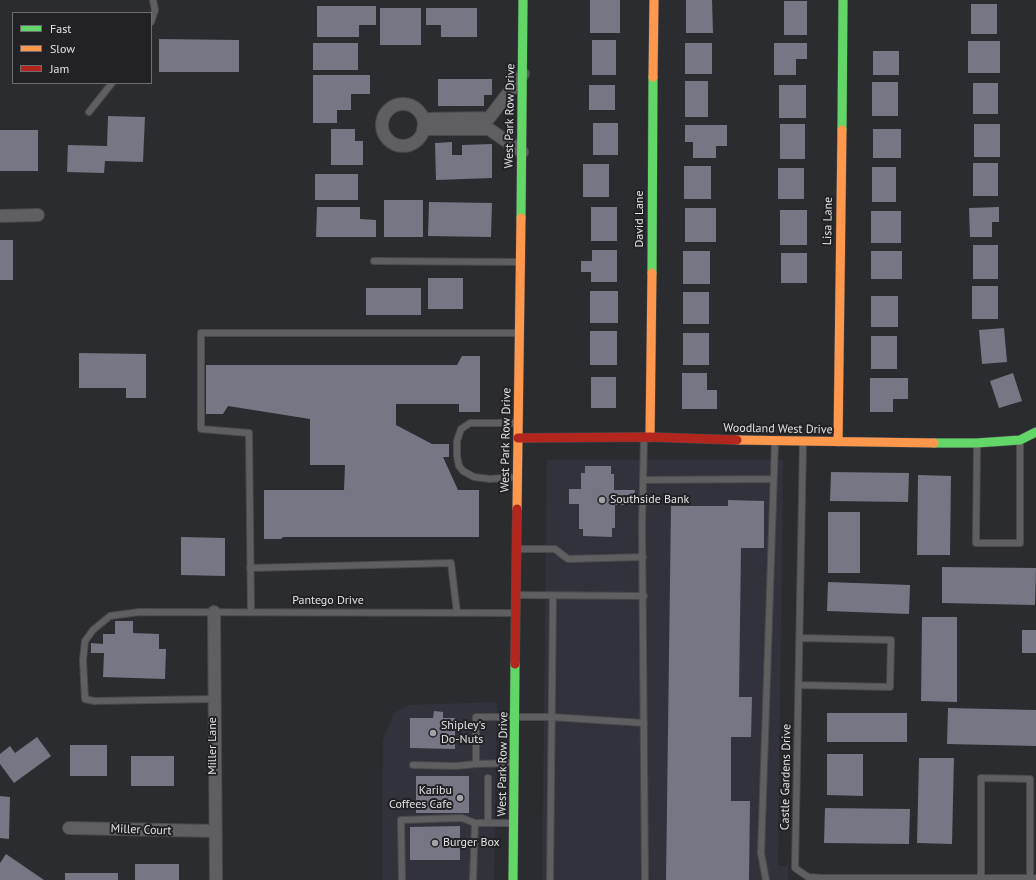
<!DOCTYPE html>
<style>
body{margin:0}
#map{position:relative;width:1036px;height:880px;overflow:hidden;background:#2b2c2f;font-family:"PT Sans",sans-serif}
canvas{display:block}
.legend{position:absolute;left:12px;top:12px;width:140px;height:72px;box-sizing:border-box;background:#212126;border:1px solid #6e6e72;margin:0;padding:5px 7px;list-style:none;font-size:12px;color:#e1e1e4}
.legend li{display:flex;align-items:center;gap:8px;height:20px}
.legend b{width:20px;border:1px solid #6e6e72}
</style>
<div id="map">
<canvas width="1036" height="880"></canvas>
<ul class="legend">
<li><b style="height:5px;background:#63d668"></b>Fast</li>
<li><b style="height:5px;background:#ff974d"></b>Slow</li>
<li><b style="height:5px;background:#b3261e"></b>Jam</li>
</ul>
</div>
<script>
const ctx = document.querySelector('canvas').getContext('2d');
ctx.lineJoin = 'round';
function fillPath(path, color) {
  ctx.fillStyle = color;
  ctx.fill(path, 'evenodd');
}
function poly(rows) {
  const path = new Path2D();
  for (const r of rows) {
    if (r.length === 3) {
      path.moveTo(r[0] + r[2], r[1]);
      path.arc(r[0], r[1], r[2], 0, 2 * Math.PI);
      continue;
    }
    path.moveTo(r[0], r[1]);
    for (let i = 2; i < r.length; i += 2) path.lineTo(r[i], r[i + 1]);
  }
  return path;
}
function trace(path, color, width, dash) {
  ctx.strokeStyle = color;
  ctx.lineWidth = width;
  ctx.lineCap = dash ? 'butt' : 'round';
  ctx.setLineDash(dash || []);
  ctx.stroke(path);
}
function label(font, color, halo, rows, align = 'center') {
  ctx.font = font + ' "PT Sans",sans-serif';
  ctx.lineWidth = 4;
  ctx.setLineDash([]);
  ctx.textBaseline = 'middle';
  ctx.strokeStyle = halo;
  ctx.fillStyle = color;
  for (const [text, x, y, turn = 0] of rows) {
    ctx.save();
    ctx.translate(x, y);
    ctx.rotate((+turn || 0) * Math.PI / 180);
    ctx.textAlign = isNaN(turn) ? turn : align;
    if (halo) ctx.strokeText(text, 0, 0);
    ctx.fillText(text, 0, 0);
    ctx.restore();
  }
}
const built = poly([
 [547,460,783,460,778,866,788,866,788,880,542,880],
 [497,702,494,880,382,880,383,740,394,713,408,705]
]);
const building = poly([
 [590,0,620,0,620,33,590,33],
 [686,0,712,0,713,33,686,33],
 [784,1,807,1,807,35,784,35],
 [971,4,997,4,997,34,971,34],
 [317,6,376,6,376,25,359,25,359,37,317,37],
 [380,8,421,8,421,45,380,45],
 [426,8,477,8,477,37,441,37,441,25,426,25],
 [159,39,239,40,239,72,159,72],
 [592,40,616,40,616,75,592,75],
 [968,41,1000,41,1000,73,968,73],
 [313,43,358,43,358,70,313,70],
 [685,43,712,43,712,74,685,74],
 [774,43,807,43,807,59,796,59,796,75,774,75],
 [873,51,899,51,899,75,873,75],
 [313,75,370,75,370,94,351,94,351,110,337,110,337,123,313,123],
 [438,79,492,79,492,95,484,95,484,106,438,106],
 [685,81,708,81,708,117,685,117],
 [872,82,898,82,898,116,872,116],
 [973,83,998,83,998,114,973,114],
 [589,85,615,85,615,110,589,110],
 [779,85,806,85,806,118,779,118],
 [108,116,145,117,143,162,105,161,104,173,67,172,68,145,107,146],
 [593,123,618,123,618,155,593,155],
 [780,124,805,124,805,159,780,159],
 [974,124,1000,124,1000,157,974,157],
 [685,125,727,125,727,146,716,146,716,158,693,158,693,142,685,142],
 [331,129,355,129,355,141,363,141,363,165,331,165],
 [873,129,901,129,901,158,873,158],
 [0,130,38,130,38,171,0,171],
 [452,142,452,155,462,155,462,145,492,144,492,178,436,180,435,143],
 [973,163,998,163,998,196,973,196],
 [583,164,609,164,609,197,583,197],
 [684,166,711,166,711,199,684,199],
 [872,167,896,167,896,202,872,202],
 [778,168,804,168,804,199,778,199],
 [315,174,358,174,358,200,315,200],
 [384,200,423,200,423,237,384,237],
 [429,202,492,203,491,237,428,236],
 [317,207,360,207,360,219,376,220,376,237,316,237],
 [591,207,617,207,617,241,591,241],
 [999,207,999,222,992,222,992,237,970,237,969,208],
 [685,208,716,208,716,242,685,242],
 [780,210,807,210,807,245,780,245],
 [871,211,901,211,901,243,871,243],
 [0,240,13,240,13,280,0,280],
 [973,245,998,245,998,279,973,279],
 [592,250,617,250,617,282,591,282,591,272,581,272,581,261,592,261],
 [683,251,710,251,710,284,683,284],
 [871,251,902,251,902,279,871,279],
 [781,253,807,253,807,283,781,283],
 [428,278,463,278,463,309,428,309],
 [972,286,998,286,998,319,972,319],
 [366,288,421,288,421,315,366,315],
 [590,291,618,291,618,323,590,323],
 [683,292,709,292,709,324,683,324],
 [871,296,898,296,898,327,871,327],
 [1004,328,1007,362,982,364,979,330],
 [590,331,617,331,617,365,590,365],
 [683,333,709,333,709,365,683,365],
 [871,336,897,336,897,369,871,369],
 [79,353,146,354,146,398,126,398,126,388,79,388],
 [462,356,480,356,480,412,459,412,459,404,396,404,396,425,432,444,449,444,449,457,443,457,458,490,479,490,479,537,283,537,281,539,264,539,264,490,344,490,345,465,310,465,310,419,228,406,223,414,206,414,206,365,457,365],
 [682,373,707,373,707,390,717,390,717,409,682,409],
 [1013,373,1022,401,999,408,990,381],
 [591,377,616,377,616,408,591,408],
 [870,378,908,378,908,399,893,399,893,412,870,412],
 [585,466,611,466,611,474,614,474,614,490,635,490,634,505,615,505,615,528,612,528,612,537,583,536,583,529,579,529,579,504,569,504,569,489,581,489,581,473,585,473],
 [831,472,909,473,908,502,830,501],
 [918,475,951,476,950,555,917,555],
 [728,500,764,501,764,548,741,548,739,697,752,697,751,737,731,737,731,801,750,801,749,880,666,880,671,506,728,506],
 [828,512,860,512,860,573,828,573],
 [181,537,225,538,225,576,181,575],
 [942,567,1036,568,1035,605,942,603],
 [828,582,910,585,909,614,827,611],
 [922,617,957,617,957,702,921,701],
 [115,621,133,621,133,633,159,634,159,649,166,649,165,679,103,677,104,653,91,653,91,643,103,644,103,634,115,634],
 [1022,630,1036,630,1036,653,1022,653],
 [948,708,1036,710,1036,746,947,744],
 [434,711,443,712,443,718,455,718,455,749,410,748,410,718,433,718],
 [827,713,907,713,907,742,827,742],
 [37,737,51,756,14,783,0,764,0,754,10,746,15,753],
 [70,745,107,745,107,776,70,776],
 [827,754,863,754,863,796,827,795],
 [131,756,174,756,174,786,131,786],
 [919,758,954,758,952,844,917,843],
 [416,776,469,776,469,813,416,813],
 [0,796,10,797,9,839,0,838],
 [825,808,910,809,909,844,824,843],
 [460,826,460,860,410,860,410,827],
 [6,854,44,880,0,880,0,863],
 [135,864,179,864,179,880,135,880],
 [65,873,118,873,118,880,65,880]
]);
const lane = poly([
 [151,22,155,10,153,0],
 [89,112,112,83],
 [374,261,519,262],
 [644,439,642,524,645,880],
 [803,443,795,868,808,877,823,878,1036,878],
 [977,445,976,543,1020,543,1020,441],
 [516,477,490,479,474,477,463,471,459,466,457,456,457,441,461,429,470,423,517,423],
 [643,480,773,479],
 [519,549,555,549,568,559,643,557],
 [250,568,451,563,457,613],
 [517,595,644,596],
 [251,612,249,433,201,429,201,333,518,333],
 [799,685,890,687,891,640,800,638],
 [213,699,94,701,85,699,83,660,85,641,93,630,110,616,139,612,515,613],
 [476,764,513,763],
 [413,765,456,766,476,764,476,717,551,717,644,723],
 [488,778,488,823],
 [981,878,981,778,1030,779,1030,878],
 [402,880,401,820,462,818,475,823],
 [473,880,475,823,512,823],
 [550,880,553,596],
 [766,880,761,853,775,443]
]);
const street = poly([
 [403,125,21],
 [423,119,489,118,523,74],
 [423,129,489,129,522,152],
 [0,216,38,215],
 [214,612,216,880],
 [69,828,214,831]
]);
const fast = poly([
 [842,130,843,0],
 [521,218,523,0],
 [652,273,653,77],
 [934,443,977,443,1020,440,1036,432],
 [513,880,515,664]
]);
const slow = poly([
 [653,77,654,0],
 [650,437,652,273],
 [737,440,934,443],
 [838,442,842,130],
 [517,509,521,218]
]);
const jam = poly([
 [518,438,650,437,737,440],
 [515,664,517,509]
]);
const markers = [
 [602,500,4,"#a1a2a5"],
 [433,733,4,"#a1a2a5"],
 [460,798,4,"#a1a2a5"],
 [435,843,4,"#a1a2a5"]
];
const streetNames = [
 ["West Park Row Drive",510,116,-89],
 ["David Lane",640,219,-90],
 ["Lisa Lane",828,221,-89],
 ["Woodland West Drive",778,429,1],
 ["West Park Row Drive",506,440,-89],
 ["Pantego Drive",328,601],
 ["Miller Lane",213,746,-90],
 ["West Park Row Drive",503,764,-89],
 ["Castle Gardens Drive",786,777,-89],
 ["Miller Court",141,830,2]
];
const poiNames = [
 ["Southside Bank",610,500],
 ["Shipley's",441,726],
 ["Do-Nuts",441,740],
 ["Karibu",452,791,"right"],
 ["Coffees Cafe",452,805,"right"],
 ["Burger Box",443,843]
];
fillPath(built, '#32323c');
fillPath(building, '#767684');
trace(lane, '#4a4a4c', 8);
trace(street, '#4a4a4c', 14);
trace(fast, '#4a4a4c', 10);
trace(slow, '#4a4a4c', 10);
trace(jam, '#4a4a4c', 10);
trace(lane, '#5f5f61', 6);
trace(street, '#5f5f61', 12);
trace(fast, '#63d668', 9);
trace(slow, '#ff974d', 9);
trace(jam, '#b3261e', 9);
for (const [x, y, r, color] of markers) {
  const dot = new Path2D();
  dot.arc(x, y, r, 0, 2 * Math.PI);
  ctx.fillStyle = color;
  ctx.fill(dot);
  trace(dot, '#212126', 1.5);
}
label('12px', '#e1e1e4', '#212126', streetNames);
label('12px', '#e1e1e4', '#212126', poiNames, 'left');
</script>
